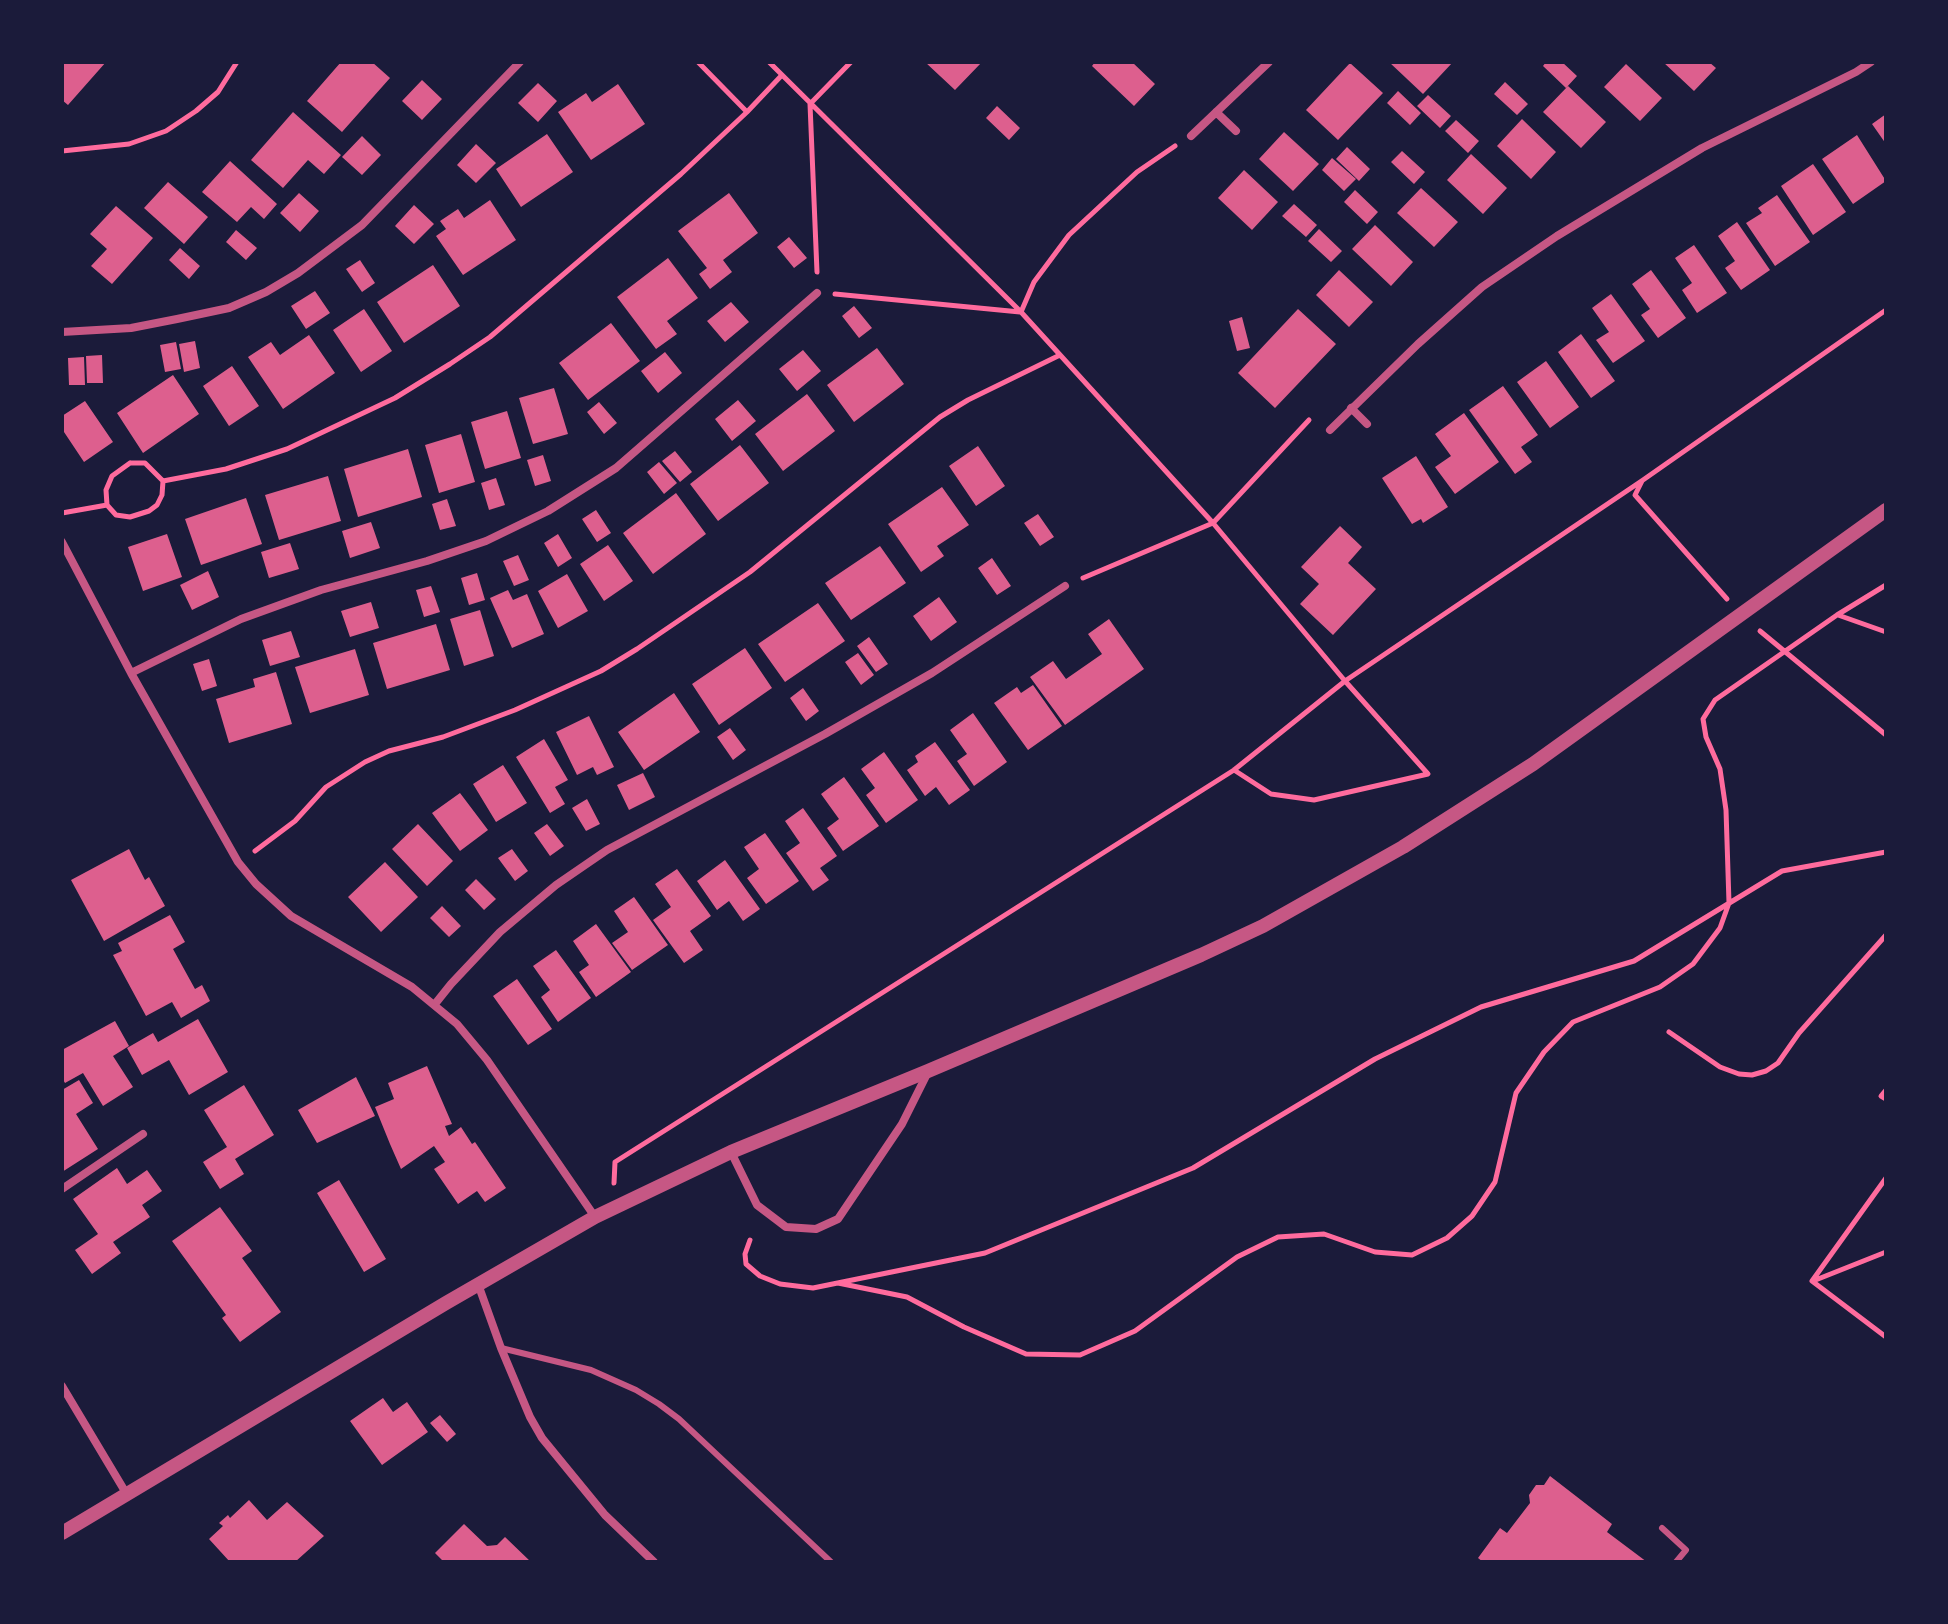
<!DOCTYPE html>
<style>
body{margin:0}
#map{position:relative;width:1948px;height:1624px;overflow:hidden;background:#1b1b3a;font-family:"Sofia Sans Condensed",sans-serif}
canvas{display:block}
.frame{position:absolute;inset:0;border:64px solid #1b1b3a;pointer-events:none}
</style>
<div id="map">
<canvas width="1948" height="1624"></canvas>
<div class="frame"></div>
</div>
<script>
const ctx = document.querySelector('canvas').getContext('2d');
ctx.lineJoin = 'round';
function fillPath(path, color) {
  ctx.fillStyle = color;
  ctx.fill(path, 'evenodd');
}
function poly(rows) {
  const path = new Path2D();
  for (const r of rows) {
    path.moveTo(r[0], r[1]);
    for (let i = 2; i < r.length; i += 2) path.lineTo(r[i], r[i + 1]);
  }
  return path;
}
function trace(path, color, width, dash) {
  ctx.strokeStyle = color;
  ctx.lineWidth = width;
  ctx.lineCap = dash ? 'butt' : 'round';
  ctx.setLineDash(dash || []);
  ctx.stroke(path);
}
const building = poly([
 [62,62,106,62,68,105,62,100],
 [341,62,372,62,390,78,342,132,307,101],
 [925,62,982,62,955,90],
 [1095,62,1132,62,1155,84,1134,106,1092,66],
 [1389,62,1453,62,1423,94],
 [1546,62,1562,62,1577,76,1566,88,1543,66],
 [1663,62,1709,62,1716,68,1694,91],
 [1350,63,1383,93,1338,140,1306,110],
 [1626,64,1662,98,1640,121,1604,87],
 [422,80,442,99,422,120,402,101],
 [1505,82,1528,104,1517,115,1494,94],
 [538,83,557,101,538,122,518,103],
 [618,84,645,124,591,160,558,112,586,93,592,102],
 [1568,86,1606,122,1581,148,1543,112],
 [1398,91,1421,113,1410,125,1387,103],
 [1428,95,1451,116,1440,128,1417,106],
 [997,106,1020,128,1009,140,986,118],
 [293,112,341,155,324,174,308,160,283,188,251,160],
 [1886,114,1886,144,1872,124],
 [1522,119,1556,152,1531,179,1497,146],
 [1456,120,1479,141,1468,153,1445,131],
 [1284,132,1319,164,1293,191,1259,159],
 [547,134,573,172,521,207,496,169],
 [1857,135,1886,181,1853,204,1822,159],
 [362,136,381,155,362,175,342,157],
 [476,144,496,163,476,183,457,165],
 [1347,147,1370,169,1359,181,1336,159],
 [1402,151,1425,172,1414,184,1391,162],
 [1471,154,1507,188,1483,214,1447,180],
 [1332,158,1356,179,1344,191,1322,170],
 [230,161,277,204,264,219,251,207,237,222,202,192],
 [1813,164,1846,212,1813,235,1781,186],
 [1244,170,1278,202,1252,230,1218,198],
 [168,182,208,217,184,244,144,208],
 [1421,188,1458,222,1434,247,1397,213],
 [1355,190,1378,212,1367,224,1344,202],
 [299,193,319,211,300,232,280,213],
 [729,193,758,233,723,260,732,272,710,289,699,274,707,268,678,231],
 [1777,195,1810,242,1775,266,1746,223,1762,213,1758,208],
 [490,200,516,240,463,275,436,236,446,229,440,221,458,209,464,218],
 [1294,204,1317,225,1306,237,1282,216],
 [414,205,434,224,414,244,395,226],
 [116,206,153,238,112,284,91,266,107,249,90,234],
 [1737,222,1770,270,1741,290,1725,268,1735,261,1718,236],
 [1375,225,1413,262,1391,286,1352,249],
 [1319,229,1342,251,1331,262,1308,241],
 [236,230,257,248,246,260,226,242],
 [789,237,807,258,794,268,777,247],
 [1694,245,1727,293,1697,313,1682,290,1692,283,1675,258],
 [180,248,200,266,189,279,169,260],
 [668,258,698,298,667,321,677,334,656,349,617,297],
 [360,260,375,283,362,292,346,269],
 [433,265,460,306,404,343,377,302],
 [1339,270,1373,302,1349,327,1316,295],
 [1651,270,1686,318,1658,338,1641,315,1650,309,1632,284],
 [315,291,330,313,306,329,291,306],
 [1611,294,1645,341,1613,363,1596,340,1609,332,1592,308],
 [731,302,749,322,725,342,707,321],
 [854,306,872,328,859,338,842,316],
 [364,309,392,351,361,372,333,330],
 [1298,309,1336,344,1275,408,1238,373],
 [1242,317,1250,348,1237,351,1229,321],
 [611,323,640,361,588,400,559,363],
 [1581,334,1615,381,1591,398,1558,352],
 [309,335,335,373,283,409,248,357,271,342,280,355],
 [195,341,200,368,184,372,179,344],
 [176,342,181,369,165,372,160,345],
 [877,348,904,384,854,422,827,385],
 [803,350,821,371,797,391,779,369],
 [665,352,682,373,658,393,641,371],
 [102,355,103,383,87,383,86,356],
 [84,357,85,385,69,385,68,358],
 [1546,361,1579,407,1550,428,1517,382],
 [232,366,259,406,229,426,203,386],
 [173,375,199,414,143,453,117,413],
 [1503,386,1538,435,1521,447,1532,462,1515,474,1469,410],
 [554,388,568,434,533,444,519,398],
 [807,394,835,431,783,471,755,434],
 [738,400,756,421,732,441,715,419],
 [85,401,113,442,84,462,62,429,62,416],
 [599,402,617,423,604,434,587,412],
 [507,411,521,458,485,469,471,422],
 [1464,413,1499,462,1455,494,1435,467,1451,456,1435,434],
 [461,434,475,482,439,493,425,445],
 [740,445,769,483,718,521,690,484],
 [978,446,1005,486,976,506,949,466],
 [408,449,422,497,358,517,344,469],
 [675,451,692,472,680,482,662,461],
 [543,455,551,481,535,486,527,460],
 [1416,456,1448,507,1423,523,1421,519,1412,524,1382,478],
 [659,462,677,483,664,494,647,472],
 [328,476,341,521,279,540,265,495],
 [496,478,505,505,489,510,481,483],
 [942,487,969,525,937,546,944,556,921,572,888,524],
 [676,493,706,534,653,574,623,533],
 [246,498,262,544,201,565,185,519],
 [447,499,456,526,440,530,432,504],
 [596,510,611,533,597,542,582,519],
 [1038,514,1054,537,1040,546,1024,523],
 [371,522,380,548,350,558,342,531],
 [1340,526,1362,547,1348,563,1376,589,1333,635,1300,604,1319,584,1301,567],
 [167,534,182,577,143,591,128,547],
 [558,534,572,558,558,567,544,543],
 [290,543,299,569,269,578,261,552],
 [608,545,633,581,604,601,580,564],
 [880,546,906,583,851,620,825,583],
 [518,555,529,580,514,586,503,561],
 [992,558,1011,586,997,595,978,568],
 [208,571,219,597,192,610,180,585],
 [477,573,485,600,469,605,461,578],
 [567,574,588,611,558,628,538,591],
 [431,586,440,612,424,617,416,590],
 [508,590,513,600,527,594,544,634,512,648,490,598],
 [939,597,957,622,931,641,913,616],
 [371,602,379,628,350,637,341,611],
 [818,603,845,641,785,682,758,644],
 [480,610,494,656,464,666,450,619],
 [1109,619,1144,669,1065,725,1030,677,1053,661,1066,679,1102,654,1088,634],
 [436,624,450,670,387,689,373,643],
 [291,631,300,657,270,666,262,640],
 [869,637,888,664,876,672,857,646],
 [745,648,772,688,719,725,692,684],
 [355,649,369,695,310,713,295,667],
 [858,653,874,675,861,685,845,662],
 [209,659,217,686,202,691,193,664],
 [276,672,292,724,229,743,216,699,255,687,253,679],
 [1033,685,1062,726,1028,750,994,703,1017,687,1021,693],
 [803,688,819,711,806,721,790,698],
 [674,693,700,732,644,770,618,732],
 [973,713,1007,762,974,786,957,761,967,754,950,730],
 [589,716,614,767,597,775,593,767,577,775,556,732],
 [730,728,746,750,733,760,717,737],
 [544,739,568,780,555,787,565,804,550,813,516,757],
 [935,742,970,790,949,805,936,787,925,796,907,770,918,762,915,756],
 [884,752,918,800,886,823,866,795,875,788,861,769],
 [503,765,527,803,496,822,473,784],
 [643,773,655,797,629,810,617,785],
 [844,777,879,826,843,851,827,828,839,819,821,794],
 [460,793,488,830,460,851,432,813],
 [587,799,600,824,586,831,572,808],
 [803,808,837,856,820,868,829,880,813,891,786,853,800,843,785,821],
 [418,824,453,861,427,886,392,849],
 [547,824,564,846,550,856,534,833],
 [765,833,799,881,766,904,747,878,759,869,744,847],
 [129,849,145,880,149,877,165,906,104,941,71,880],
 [512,849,528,871,515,881,498,858],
 [725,860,760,909,743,921,729,901,717,910,697,881],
 [385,862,418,897,381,932,348,897],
 [677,869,711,916,690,931,703,950,684,963,653,920,671,907,655,884],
 [476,879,496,899,484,910,465,890],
 [634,897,668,945,632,970,612,943,628,932,614,911],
 [442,906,461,926,449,937,430,918],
 [170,915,185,942,173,949,195,989,202,985,210,1001,181,1018,172,1002,146,1016,113,955,122,951,118,943],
 [596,924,631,972,596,997,579,972,589,965,573,941],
 [556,950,591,998,558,1022,541,997,550,990,533,966],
 [517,979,552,1029,528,1045,493,996],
 [198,1019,228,1072,189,1095,169,1060,142,1075,127,1048,153,1033,158,1042],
 [115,1021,129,1046,113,1056,133,1087,103,1106,83,1073,65,1083,62,1078,62,1050],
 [427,1066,452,1124,445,1126,449,1136,461,1127,472,1144,475,1142,506,1188,485,1202,477,1191,458,1204,434,1169,445,1162,434,1146,401,1169,390,1144,375,1107,394,1099,388,1083],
 [356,1077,375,1116,317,1143,298,1110],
 [79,1080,93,1103,76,1114,98,1149,62,1172,62,1090],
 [244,1085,274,1135,235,1159,244,1174,220,1189,203,1162,227,1147,204,1110],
 [117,1168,127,1184,147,1170,162,1191,142,1205,150,1217,113,1242,121,1253,92,1274,75,1250,98,1234,73,1199],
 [339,1180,386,1259,364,1272,317,1193],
 [220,1207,252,1251,242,1258,281,1312,240,1342,222,1318,226,1315,172,1241],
 [383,1398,393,1412,407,1402,428,1432,382,1465,350,1421],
 [440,1415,456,1434,447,1442,430,1423],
 [1550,1476,1612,1524,1607,1532,1647,1562,1483,1562,1478,1558,1500,1528,1507,1533,1530,1503,1529,1495,1536,1485,1544,1485],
 [249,1500,267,1520,287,1502,324,1536,295,1562,230,1562,209,1539,223,1526,219,1523,228,1515,230,1518],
 [464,1524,487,1546,497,1545,505,1537,531,1562,444,1562,435,1553]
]);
const path = poly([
 [698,62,747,112],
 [769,62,1021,312,1213,523,1345,681,1428,774,1314,800,1271,794,1234,770],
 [62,151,129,144,166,131,196,111,218,92,237,62],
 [817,272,810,104,851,62],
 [835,294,1020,312],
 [1021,312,1034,282,1069,235,1137,172,1175,146],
 [130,463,145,463,163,481,162,495,157,505,149,511,130,517,116,515,107,505,106,490,112,476,130,463],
 [163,481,226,469,287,449,395,398,450,364,490,337,681,174,747,112,782,75],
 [1642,481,1635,495,1727,599],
 [62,513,107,505],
 [1083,578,1213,523,1309,420],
 [1838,615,1886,632],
 [1760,631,1886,735],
 [255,851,295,821,326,787,365,762,389,751,443,737,515,710,601,671,637,649,750,572,940,417,968,400,1060,355],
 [1669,1032,1720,1067,1739,1074,1752,1075,1766,1071,1778,1063,1799,1033,1886,935],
 [1886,1090,1881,1096,1886,1099],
 [614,1183,615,1162,1234,770,1345,681,1643,480,1886,310],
 [750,1240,745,1254,746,1264,760,1276,780,1284,813,1288,985,1253,1193,1168,1375,1059,1481,1007,1634,961,1782,871,1886,852],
 [1812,1281,1886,1178],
 [1812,1281,1886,1337],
 [1813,1281,1886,1252],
 [838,1283,907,1297,964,1327,1026,1354,1080,1355,1135,1331,1237,1257,1278,1237,1324,1234,1375,1252,1412,1255,1447,1238,1472,1216,1495,1182,1516,1093,1544,1052,1573,1022,1660,987,1693,964,1720,928,1729,903,1726,810,1720,769,1706,737,1703,719,1715,700,1837,615,1886,585]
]);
const service = poly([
 [501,1348,591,1370,636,1390,659,1404,679,1419,831,1562],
 [1662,1528,1686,1550,1676,1562]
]);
const minor = poly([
 [1216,112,1236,131],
 [1191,136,1269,62],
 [62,332,131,328,177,319,229,308,266,292,298,273,362,225,520,62],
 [1351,408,1367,424],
 [1330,430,1418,344,1482,287,1557,236,1702,148,1856,72,1871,62],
 [62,542,131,673,238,862,256,884,291,916,412,987,457,1024,487,1060,595,1217],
 [131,673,241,619,321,590,427,561,486,541,548,511,616,468,817,293],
 [435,1004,451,984,500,932,556,885,607,850,825,734,932,673,1065,586],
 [731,1152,757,1205,786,1227,816,1229,838,1219,902,1124,928,1072],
 [62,1189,143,1134],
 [478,1284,501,1348,530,1417,542,1438,605,1515,654,1562],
 [62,1386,126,1493]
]);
const tertiary = poly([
 [62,1533,446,1303,595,1217,731,1152,928,1071,1201,955,1263,926,1403,847,1533,764,1886,510]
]);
fillPath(building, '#dd5f8e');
trace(path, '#ff6b9d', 5);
trace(service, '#c65784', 6);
trace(minor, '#c65784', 8);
trace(tertiary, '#c65784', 14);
</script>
